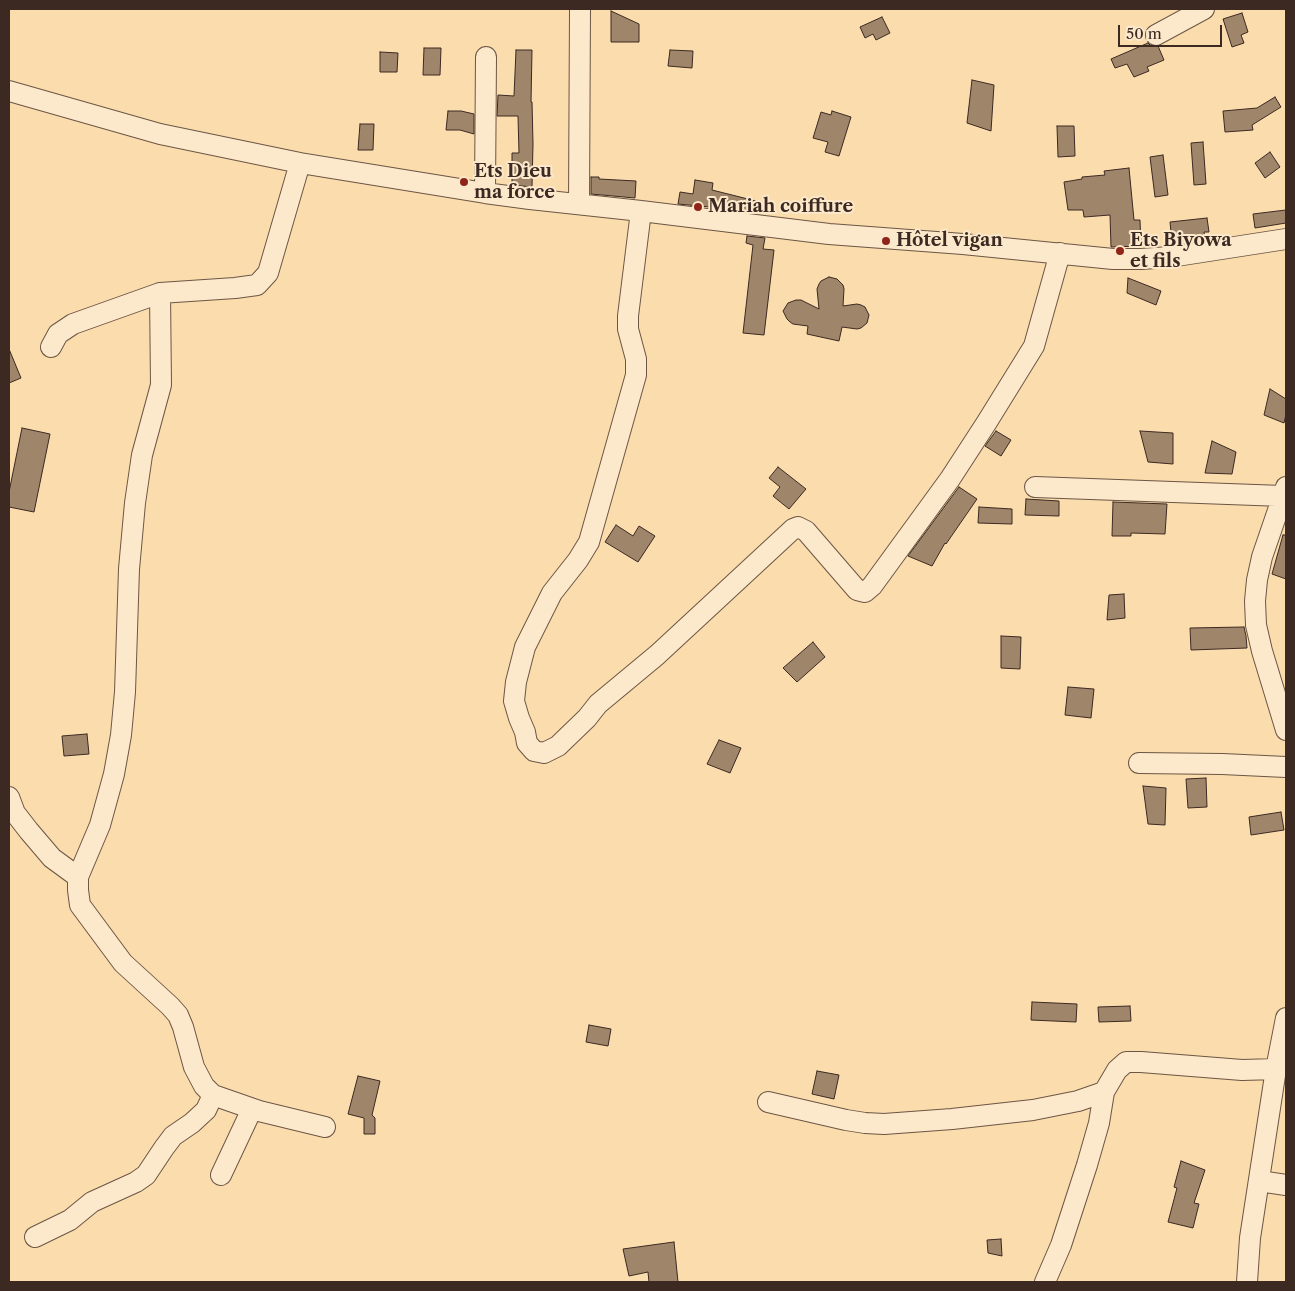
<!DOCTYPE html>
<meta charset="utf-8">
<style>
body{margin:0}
#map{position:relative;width:1295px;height:1291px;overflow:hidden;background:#fadcad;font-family:"Libre Caslon Text",serif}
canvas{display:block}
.frame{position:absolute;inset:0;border:10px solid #3c2922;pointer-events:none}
.scale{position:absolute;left:1118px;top:25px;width:104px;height:22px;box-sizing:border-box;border:2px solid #3c2922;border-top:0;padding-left:6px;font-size:15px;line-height:18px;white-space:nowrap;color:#3c2922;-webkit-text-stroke:4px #fce8ca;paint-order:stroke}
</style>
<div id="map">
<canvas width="1295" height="1291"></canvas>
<div class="frame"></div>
<div class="scale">50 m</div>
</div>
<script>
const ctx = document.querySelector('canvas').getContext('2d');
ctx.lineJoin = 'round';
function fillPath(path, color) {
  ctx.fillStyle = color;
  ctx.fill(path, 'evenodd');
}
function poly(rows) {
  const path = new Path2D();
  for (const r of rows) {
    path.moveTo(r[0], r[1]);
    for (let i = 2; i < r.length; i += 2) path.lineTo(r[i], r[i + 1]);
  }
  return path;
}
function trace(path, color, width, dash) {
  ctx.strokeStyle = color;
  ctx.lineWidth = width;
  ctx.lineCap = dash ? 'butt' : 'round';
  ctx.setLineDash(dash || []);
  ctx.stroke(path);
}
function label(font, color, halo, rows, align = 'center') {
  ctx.font = font + ' "Libre Caslon Text",serif';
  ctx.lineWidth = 4;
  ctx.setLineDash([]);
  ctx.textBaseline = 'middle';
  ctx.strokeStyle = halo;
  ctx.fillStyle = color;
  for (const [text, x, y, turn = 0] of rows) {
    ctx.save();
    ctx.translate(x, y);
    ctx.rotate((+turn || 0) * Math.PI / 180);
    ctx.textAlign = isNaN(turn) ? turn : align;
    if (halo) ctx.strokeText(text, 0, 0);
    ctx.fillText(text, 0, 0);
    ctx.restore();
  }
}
const building = poly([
 [611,11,639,24,639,42,611,42,611,11],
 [1242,13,1248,32,1241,35,1244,43,1232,47,1223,19,1242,13],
 [882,17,890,33,876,40,873,34,865,38,860,27,882,17],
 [1148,43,1150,45,1158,46,1164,60,1147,67,1149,71,1134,77,1127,64,1115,68,1111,59,1148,43],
 [424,48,441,48,440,75,423,75,424,48],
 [516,50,532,50,531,102,532,102,533,144,532,187,512,185,512,153,519,153,518,116,497,116,498,95,514,96,516,50],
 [670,50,693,51,692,68,668,66,670,50],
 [380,52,398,53,397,72,380,72,380,52],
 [972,80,994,85,991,131,967,123,972,80],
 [1275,97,1281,107,1252,125,1253,130,1225,132,1223,111,1257,108,1275,97],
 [448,111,461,111,474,114,474,134,460,130,446,130,448,111],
 [832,111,851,117,839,156,825,152,828,142,813,138,821,112,831,115,832,111],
 [360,124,374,124,373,150,358,150,360,124],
 [1057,126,1074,126,1075,156,1058,157,1057,126],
 [1203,142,1206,184,1194,185,1191,143,1203,142],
 [1270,152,1280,167,1265,178,1255,163,1270,152],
 [1163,155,1168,195,1155,197,1150,157,1163,155],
 [1129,168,1134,220,1140,220,1141,246,1111,247,1110,215,1084,217,1083,210,1068,210,1064,182,1082,179,1082,177,1105,175,1104,171,1129,168],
 [591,177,599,177,599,179,636,181,635,198,591,194,591,177],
 [695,180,713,183,712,190,756,201,753,213,735,211,710,205,710,207,678,204,680,192,693,194,695,180],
 [1286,210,1286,223,1255,228,1253,214,1286,210],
 [1207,218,1209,232,1204,232,1205,238,1172,242,1170,222,1207,218],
 [747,236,765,238,763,249,774,250,764,335,743,333,753,245,746,243,747,236],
 [829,277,837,279,843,285,844,289,843,306,857,304,861,305,865,307,869,315,867,323,861,328,857,329,842,327,839,341,807,334,808,326,793,324,790,322,787,319,783,311,788,303,796,300,801,300,819,309,817,289,819,284,821,281,829,277],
 [1128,278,1161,291,1156,305,1127,293,1128,278],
 [9,349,21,378,9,383,9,349],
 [1270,389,1286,399,1286,414,1284,423,1264,415,1270,389],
 [22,428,50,434,34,512,9,507,9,492,22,428],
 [996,431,1011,440,1001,456,985,446,996,431],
 [1140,431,1173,433,1173,464,1148,462,1140,431],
 [1212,441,1236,452,1232,474,1205,473,1212,441],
 [778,467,806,489,789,509,773,496,780,487,769,478,778,467],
 [959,487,977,499,946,544,945,543,932,566,908,556,959,487],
 [1026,499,1059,501,1059,516,1025,515,1026,499],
 [1113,502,1167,504,1165,534,1131,533,1131,536,1112,536,1113,502],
 [979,507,1012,509,1012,524,978,523,979,507],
 [616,525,633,536,639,526,655,536,638,562,605,542,616,525],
 [1283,535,1286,535,1286,579,1272,574,1283,535],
 [1124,594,1125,618,1107,620,1109,595,1124,594],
 [1244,627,1246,636,1247,648,1191,650,1190,628,1244,627],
 [1001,636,1021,637,1020,669,1001,668,1001,636],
 [813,642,825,657,797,682,783,668,813,642],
 [1068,687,1094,689,1091,718,1065,715,1068,687],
 [87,734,89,754,64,756,62,736,87,734],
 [719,740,741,748,730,773,707,764,719,740],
 [1206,778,1207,807,1188,808,1186,779,1206,778],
 [1143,786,1166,788,1165,825,1148,824,1143,786],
 [1281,812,1284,830,1251,835,1249,817,1281,812],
 [1032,1002,1077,1004,1076,1022,1031,1020,1032,1002],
 [1130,1006,1131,1021,1099,1022,1098,1007,1130,1006],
 [589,1025,611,1029,608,1046,586,1042,589,1025],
 [817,1071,839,1075,834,1099,812,1094,817,1071],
 [358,1076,380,1081,372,1115,375,1118,375,1134,364,1134,364,1118,348,1114,358,1076],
 [1181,1161,1205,1170,1194,1203,1199,1204,1193,1228,1168,1222,1177,1188,1174,1187,1181,1161],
 [1001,1239,1002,1256,988,1253,987,1240,1001,1239],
 [674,1242,678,1282,649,1282,648,1272,629,1276,623,1249,674,1242]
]);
const minor = poly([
 [1156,35,1204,9],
 [9,91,160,134,300,163,485,193,530,199,641,211,829,234,963,244,1113,259,1141,259,1170,257,1286,239],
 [485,193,486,57],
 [579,204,580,9],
 [641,211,628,316,628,329,636,359,636,375,589,542,578,560,552,593,525,647,516,682,514,701,519,718,525,732,527,743,534,751,544,753,558,746,587,718,598,704,657,655,793,529,798,527,806,531,857,590,865,592,872,586,950,479,987,422,1034,346,1060,253],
 [160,293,161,385,142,455,135,503,129,569,125,692,121,735,114,774,100,825,78,877,78,890,80,905,123,963,170,1006,178,1015,183,1027,194,1067,204,1086,213,1095,259,1111,325,1127],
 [51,347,58,334,73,324,160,293,235,288,257,285,268,273,300,163],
 [1035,487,1283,496],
 [1286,487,1262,557,1257,580,1255,601,1256,625,1262,651,1286,730],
 [1139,763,1222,764,1286,767],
 [9,797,15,813,29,831,52,858,78,877],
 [768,1102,846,1120,865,1123,884,1124,952,1119,1033,1110,1078,1101,1104,1092,1117,1070,1126,1062,1141,1062,1242,1070,1276,1069],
 [221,1175,252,1109],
 [1259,1181,1286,1185],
 [35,1237,70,1220,92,1202,136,1182,146,1175,164,1148,173,1136,192,1123,206,1110,213,1095],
 [1045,1282,1061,1245,1087,1165,1099,1123,1104,1092],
 [1247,1282,1250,1238,1276,1069,1286,1018]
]);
const markers = [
 [464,182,5,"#8f2418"],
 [698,207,5,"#8f2418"],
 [886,241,5,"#8f2418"],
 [1120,251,5,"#8f2418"]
];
const poiNames = [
 ["Ets Dieu",474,172],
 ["ma force",474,193],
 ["Mariah coiffure",708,207],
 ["Hôtel vigan",896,241],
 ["Ets Biyowa",1130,241],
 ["et fils",1130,262]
];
fillPath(building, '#9f866a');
trace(building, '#3c2922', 1);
trace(minor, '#6c5645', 22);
trace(minor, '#fce8ca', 20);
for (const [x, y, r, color] of markers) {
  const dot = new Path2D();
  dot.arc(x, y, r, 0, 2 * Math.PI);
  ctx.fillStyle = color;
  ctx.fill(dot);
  trace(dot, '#fce8ca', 2);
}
label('bold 18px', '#3c2922', '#fce8ca', poiNames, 'left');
</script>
